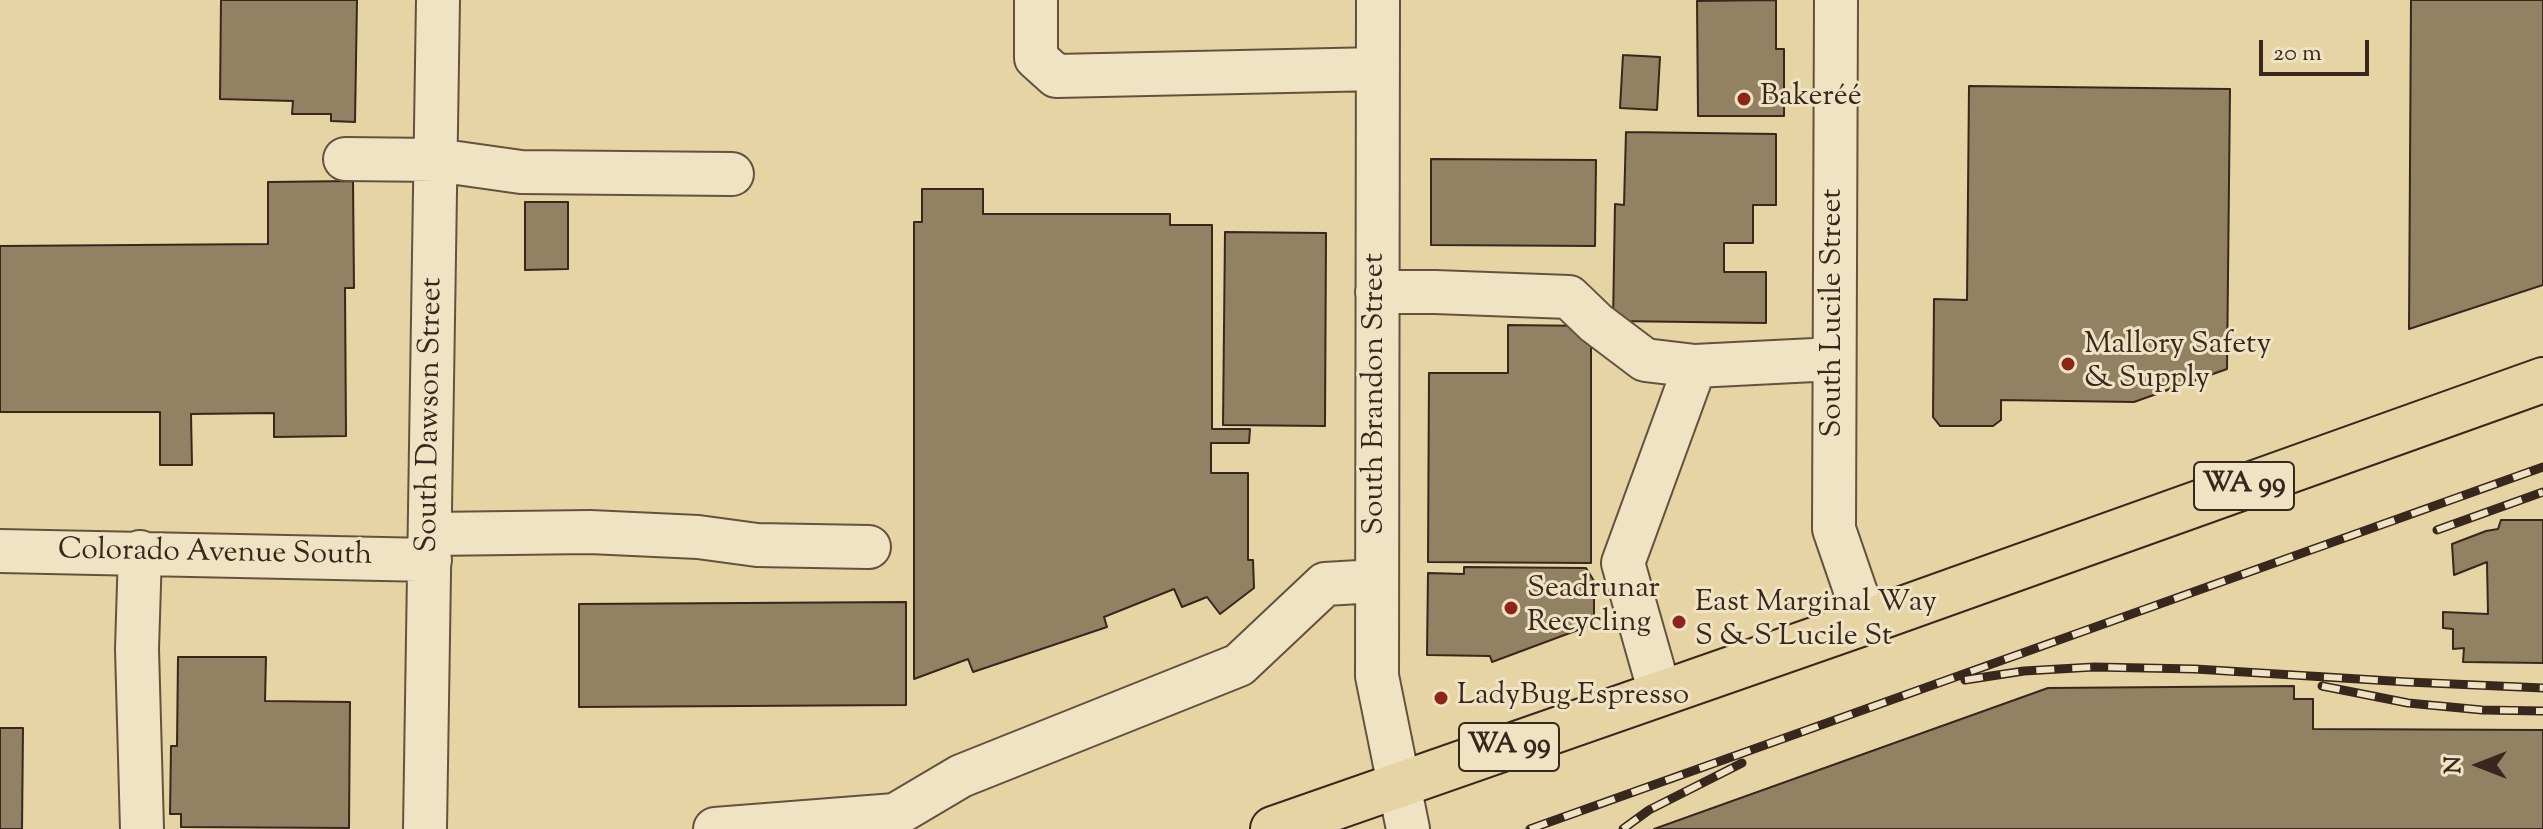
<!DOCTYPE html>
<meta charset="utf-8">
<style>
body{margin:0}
#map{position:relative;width:2543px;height:829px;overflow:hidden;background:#e6d4a5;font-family:"Sorts Mill Goudy",serif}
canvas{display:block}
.north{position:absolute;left:2439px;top:725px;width:80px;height:80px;-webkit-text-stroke:6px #efe3c4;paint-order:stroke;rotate:270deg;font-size:22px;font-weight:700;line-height:32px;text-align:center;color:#39271d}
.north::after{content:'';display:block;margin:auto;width:28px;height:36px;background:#39271d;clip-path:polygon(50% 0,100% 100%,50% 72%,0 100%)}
.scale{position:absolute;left:2259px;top:40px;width:110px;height:36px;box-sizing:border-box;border:4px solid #39271d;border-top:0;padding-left:10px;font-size:24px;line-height:28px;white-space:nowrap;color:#39271d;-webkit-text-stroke:6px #efe3c4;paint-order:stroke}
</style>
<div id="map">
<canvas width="2543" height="829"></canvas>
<div class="north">N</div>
<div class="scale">20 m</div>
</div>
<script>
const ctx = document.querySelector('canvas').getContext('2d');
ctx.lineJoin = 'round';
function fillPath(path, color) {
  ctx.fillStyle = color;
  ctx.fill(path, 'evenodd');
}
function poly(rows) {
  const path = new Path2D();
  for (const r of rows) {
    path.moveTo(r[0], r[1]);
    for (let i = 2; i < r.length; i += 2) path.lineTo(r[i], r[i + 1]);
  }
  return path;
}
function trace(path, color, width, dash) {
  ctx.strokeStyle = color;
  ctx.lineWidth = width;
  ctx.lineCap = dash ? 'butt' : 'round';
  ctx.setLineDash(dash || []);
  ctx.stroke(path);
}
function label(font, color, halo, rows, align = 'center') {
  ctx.font = font + ' "Sorts Mill Goudy",serif';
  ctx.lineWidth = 6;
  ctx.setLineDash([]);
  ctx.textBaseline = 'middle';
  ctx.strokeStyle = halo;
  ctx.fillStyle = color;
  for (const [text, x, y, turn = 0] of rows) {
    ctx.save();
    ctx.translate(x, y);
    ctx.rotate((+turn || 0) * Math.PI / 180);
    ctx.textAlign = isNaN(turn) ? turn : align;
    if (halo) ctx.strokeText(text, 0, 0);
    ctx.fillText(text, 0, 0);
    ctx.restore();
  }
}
const building = poly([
 [221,0,357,0,355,122,331,121,331,114,292,114,293,101,220,99,221,0],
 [1776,0,1776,49,1784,49,1784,116,1698,116,1697,1,1776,0],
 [2411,0,2543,0,2543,285,2409,329,2411,0],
 [1623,55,1660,57,1657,110,1620,108,1623,55],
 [1969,86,2230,89,2227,369,2134,402,2001,400,2001,420,1993,426,1940,426,1933,417,1934,299,1967,300,1969,86],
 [1626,132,1776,134,1776,205,1753,205,1753,243,1724,243,1724,272,1766,272,1766,323,1613,321,1615,204,1624,205,1626,132],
 [1431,159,1596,160,1595,246,1431,245,1431,159],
 [353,181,354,288,345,288,346,436,274,437,274,413,191,414,192,465,160,465,160,412,0,412,0,246,268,244,268,182,353,181],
 [922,189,983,189,983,214,1170,214,1170,225,1212,225,1212,429,1250,429,1249,443,1211,443,1211,473,1248,473,1248,560,1253,560,1254,588,1220,614,1207,597,1182,607,1174,589,1104,617,1107,627,973,672,968,659,914,679,914,222,922,222,922,189],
 [525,202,568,202,568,269,525,270,525,202],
 [1225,232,1326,233,1325,426,1223,425,1225,232],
 [1508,325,1591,326,1591,563,1428,562,1429,373,1508,373,1508,325],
 [2501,520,2543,520,2543,663,2463,662,2464,648,2453,649,2453,629,2443,628,2443,612,2488,614,2487,562,2454,575,2452,544,2486,531,2498,529,2501,520],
 [1464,567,1586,568,1594,581,1594,624,1492,662,1490,656,1427,655,1428,573,1464,574,1464,567],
 [906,602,906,705,579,707,579,604,906,602],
 [178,657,266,657,265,701,350,702,349,828,181,827,181,814,170,814,171,746,177,746,178,657],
 [2294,686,2294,699,2313,699,2313,729,2543,730,2543,829,1654,829,2048,688,2294,686],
 [0,728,23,728,22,829,0,829,0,728]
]);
const minor = poly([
 [1036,0,1036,58,1056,76,1378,69],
 [1378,0,1377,676,1408,829],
 [1836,0,1834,529,1866,622],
 [345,159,436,160,521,172,732,174],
 [1377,292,1435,292,1569,297,1596,323,1645,360,1695,366],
 [430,534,590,532,698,537,757,545,869,547],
 [0,551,430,560],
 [140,552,137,649,142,829],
 [1660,693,1623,563,1695,366,1834,359],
 [425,829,438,0],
 [715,829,895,815,961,776,1239,665,1325,584,1376,581]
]);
const highway = poly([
 [1273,829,1866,622,2543,380]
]);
const rail = poly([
 [2437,530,2543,492],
 [1965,680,2024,671,2094,667,2195,669,2408,682,2543,688],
 [2322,686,2408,703,2482,710,2543,711],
 [1530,829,2543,467],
 [1623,829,1649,810,1742,763]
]);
const markers = [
 [1744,99,8,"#8f2418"],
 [2068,364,8,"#8f2418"],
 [1511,608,8,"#8f2418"],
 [1679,622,8,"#8f2418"],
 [1441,698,8,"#8f2418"]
];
const shields = [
 [2244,486,100],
 [1509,747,100]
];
const shieldNames = [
 ["WA 99",2244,486],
 ["WA 99",1509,747]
];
const poiNames = [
 ["Bakeréé",1760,99],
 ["Mallory Safety",2084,347],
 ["& Supply",2084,381],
 ["Seadrunar",1527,591],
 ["Recycling",1527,625],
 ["East Marginal Way",1695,605],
 ["S & S Lucile St",1695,639],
 ["LadyBug Espresso",1457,698]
];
const streetNames = [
 ["South Lucile Street",1835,313,-90],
 ["South Brandon Street",1377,394,-90],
 ["South Dawson Street",432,415,-89],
 ["Colorado Avenue South",215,555,1]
];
fillPath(building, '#938164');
trace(building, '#39271d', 2);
trace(minor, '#64523f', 46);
trace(highway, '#39271d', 48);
trace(minor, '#efe3c4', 42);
trace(highway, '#e6d4a5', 44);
trace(rail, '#39271d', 9);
trace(rail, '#efe3c4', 6, [18]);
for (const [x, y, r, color] of markers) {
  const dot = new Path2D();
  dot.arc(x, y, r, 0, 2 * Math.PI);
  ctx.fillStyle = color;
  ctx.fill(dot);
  trace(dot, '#efe3c4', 3);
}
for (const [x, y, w] of shields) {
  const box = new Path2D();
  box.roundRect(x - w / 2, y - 24, w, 48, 6);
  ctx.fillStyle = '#efe3c4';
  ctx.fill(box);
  trace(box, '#39271d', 2);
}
label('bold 28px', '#39271d', null, shieldNames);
label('30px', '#39271d', '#efe3c4', poiNames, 'left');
label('30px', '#39271d', '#efe3c4', streetNames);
</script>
